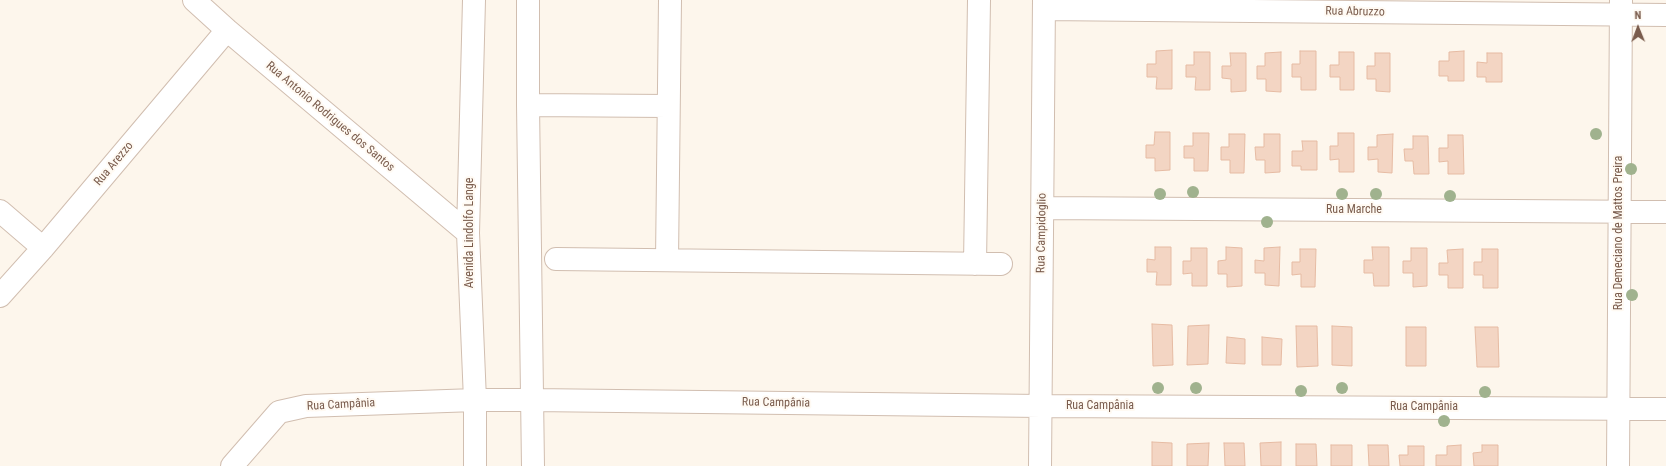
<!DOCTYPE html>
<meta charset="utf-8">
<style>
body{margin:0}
#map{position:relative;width:1666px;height:466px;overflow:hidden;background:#fdf6ec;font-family:"Roboto Condensed",sans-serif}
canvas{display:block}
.north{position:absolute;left:1618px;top:8px;width:40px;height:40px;-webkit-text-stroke:3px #fffaf3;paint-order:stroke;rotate:359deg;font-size:11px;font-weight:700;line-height:16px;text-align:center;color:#7a5c4d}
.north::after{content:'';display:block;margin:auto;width:14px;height:18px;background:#7a5c4d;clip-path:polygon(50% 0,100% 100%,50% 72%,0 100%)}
</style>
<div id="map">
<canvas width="1666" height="466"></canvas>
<div class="north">N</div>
</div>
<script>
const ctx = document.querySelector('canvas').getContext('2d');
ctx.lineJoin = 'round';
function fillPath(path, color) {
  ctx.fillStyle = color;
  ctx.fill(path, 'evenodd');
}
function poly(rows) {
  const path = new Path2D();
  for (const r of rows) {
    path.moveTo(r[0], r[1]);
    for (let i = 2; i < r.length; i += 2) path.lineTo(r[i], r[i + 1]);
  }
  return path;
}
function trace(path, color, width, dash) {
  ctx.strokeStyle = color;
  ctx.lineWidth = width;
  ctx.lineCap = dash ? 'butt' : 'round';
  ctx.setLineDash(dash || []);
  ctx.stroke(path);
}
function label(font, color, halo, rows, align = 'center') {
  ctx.font = font + ' "Roboto Condensed",sans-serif';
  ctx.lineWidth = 4;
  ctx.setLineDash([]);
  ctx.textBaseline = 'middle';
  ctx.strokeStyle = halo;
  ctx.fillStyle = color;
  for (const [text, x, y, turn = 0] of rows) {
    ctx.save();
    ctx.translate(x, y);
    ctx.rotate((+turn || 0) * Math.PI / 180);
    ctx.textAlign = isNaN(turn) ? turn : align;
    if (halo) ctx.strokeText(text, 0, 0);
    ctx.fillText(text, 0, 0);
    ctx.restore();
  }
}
const building = poly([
 [1172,50,1172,89,1156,89,1157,77,1147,77,1147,64,1156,64,1156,51,1172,50],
 [1300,51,1316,51,1316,90,1301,90,1301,77,1292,77,1292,64,1300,64,1300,51],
 [1464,51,1464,81,1448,81,1448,76,1439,76,1439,61,1449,61,1449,52,1464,51],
 [1194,52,1210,52,1210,90,1195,90,1196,77,1186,77,1186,65,1194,65,1194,52],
 [1281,52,1281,92,1266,91,1266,79,1257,79,1257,66,1265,66,1265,53,1281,52],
 [1339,52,1354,52,1354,90,1340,90,1340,77,1330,77,1330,65,1339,65,1339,52],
 [1230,53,1246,53,1246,91,1231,92,1231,79,1222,78,1222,66,1231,66,1230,53],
 [1375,53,1390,53,1390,92,1376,91,1376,79,1367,79,1367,66,1375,66,1375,53],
 [1487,53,1502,53,1502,82,1486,82,1486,77,1477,77,1477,62,1487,63,1487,53],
 [1155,132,1170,132,1170,170,1155,171,1155,158,1146,158,1146,145,1154,145,1155,132],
 [1193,133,1209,133,1208,171,1194,171,1194,158,1184,158,1184,146,1193,146,1193,133],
 [1338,133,1354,133,1354,172,1339,172,1339,159,1330,160,1330,146,1338,146,1338,133],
 [1229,134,1245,134,1244,173,1230,173,1230,160,1221,160,1221,147,1229,147,1229,134],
 [1264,134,1280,134,1280,172,1265,173,1265,160,1256,160,1255,147,1264,147,1264,134],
 [1393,134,1392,173,1378,172,1378,159,1368,160,1368,147,1377,147,1377,135,1393,134],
 [1448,135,1463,135,1464,174,1448,174,1448,161,1439,162,1439,148,1448,148,1448,135],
 [1413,136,1428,136,1429,174,1414,174,1413,161,1405,161,1404,149,1413,149,1413,136],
 [1302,141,1317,141,1317,170,1301,170,1301,166,1292,166,1292,151,1303,151,1302,141],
 [1155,247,1171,247,1171,285,1156,285,1157,272,1147,272,1147,259,1155,260,1155,247],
 [1226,247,1242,248,1242,286,1227,287,1227,274,1218,274,1218,261,1226,260,1226,247],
 [1280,247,1279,286,1265,285,1265,273,1255,273,1255,260,1264,261,1264,248,1280,247],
 [1372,247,1389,247,1389,286,1374,286,1373,273,1364,273,1364,260,1373,260,1372,247],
 [1191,248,1207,248,1207,286,1192,286,1192,273,1183,274,1183,261,1191,261,1191,248],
 [1411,248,1427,248,1427,286,1413,287,1413,273,1403,273,1403,261,1411,261,1411,248],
 [1300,249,1316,249,1315,287,1301,287,1301,274,1292,275,1292,262,1300,262,1300,249],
 [1463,249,1463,288,1448,288,1448,275,1439,275,1439,263,1448,263,1447,250,1463,249],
 [1482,249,1498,249,1498,288,1483,288,1483,275,1474,275,1474,262,1482,262,1482,249],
 [1152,324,1172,325,1173,365,1153,366,1152,324],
 [1209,325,1208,364,1187,365,1188,326,1209,325],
 [1296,326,1317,326,1318,366,1297,367,1296,326],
 [1332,326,1352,327,1352,366,1332,365,1332,326],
 [1406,327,1426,327,1426,366,1406,366,1406,327],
 [1475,327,1498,327,1499,367,1477,367,1475,327],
 [1227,337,1245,339,1245,364,1226,363,1227,337],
 [1262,337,1282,339,1281,365,1262,365,1262,337],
 [1152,442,1172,443,1172,466,1152,466,1152,442],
 [1281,442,1281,466,1261,466,1260,443,1281,442],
 [1209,443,1208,466,1187,466,1187,444,1209,443],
 [1224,443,1244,443,1245,466,1225,466,1224,443],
 [1296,444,1316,444,1317,466,1296,466,1296,444],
 [1331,445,1352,445,1352,466,1331,466,1331,445],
 [1368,445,1388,445,1389,466,1369,466,1368,445],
 [1461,445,1461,466,1436,466,1436,455,1447,455,1447,446,1461,445],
 [1482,445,1498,445,1498,466,1474,466,1473,453,1482,452,1482,445],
 [1408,446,1424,446,1424,466,1400,466,1399,455,1408,455,1408,446]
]);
const minor = poly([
 [194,0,227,30,468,233],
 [474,0,468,233,475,400,475,466],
 [528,0,528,105,533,466],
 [1044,9,1666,15],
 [528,105,668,106],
 [1043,208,1666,212],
 [0,211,43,248],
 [556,259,1001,264],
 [667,260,670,0],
 [975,264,979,0],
 [0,296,43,248,227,30],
 [232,466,279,412,306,406,475,400,533,400,1041,406,1666,409],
 [1040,466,1044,0],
 [1618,466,1621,0]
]);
const trees = [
 [1596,134],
 [1631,169],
 [1193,192],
 [1160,194],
 [1342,194],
 [1376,194],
 [1450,196],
 [1267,222],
 [1632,295],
 [1158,388],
 [1196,388],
 [1342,388],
 [1301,391],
 [1485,392],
 [1444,421]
];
const streetNames = [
 ["Rua Abruzzo",1355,12,1],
 ["Rua Antonio Rodrigues dos Santos",330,117,40],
 ["Rua Arezzo",114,164,-50],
 ["Rua Marche",1354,210],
 ["Avenida Lindolfo Lange",470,233,-90],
 ["Rua Campidoglio",1042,233,-89],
 ["Rua Demeciano de Mattos Preira",1619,233,-90],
 ["Rua Campânia",776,403,1],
 ["Rua Campânia",341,405,-3],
 ["Rua Campânia",1100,406],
 ["Rua Campânia",1424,407]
];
fillPath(building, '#f3d5c3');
trace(building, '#e6bba3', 1);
trace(minor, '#d1beb0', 24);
trace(minor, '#fff', 22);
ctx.fillStyle = '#a0b28e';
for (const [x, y] of trees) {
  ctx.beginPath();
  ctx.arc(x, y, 6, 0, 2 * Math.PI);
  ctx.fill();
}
label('12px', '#7a5c4d', '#fffaf3', streetNames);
</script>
